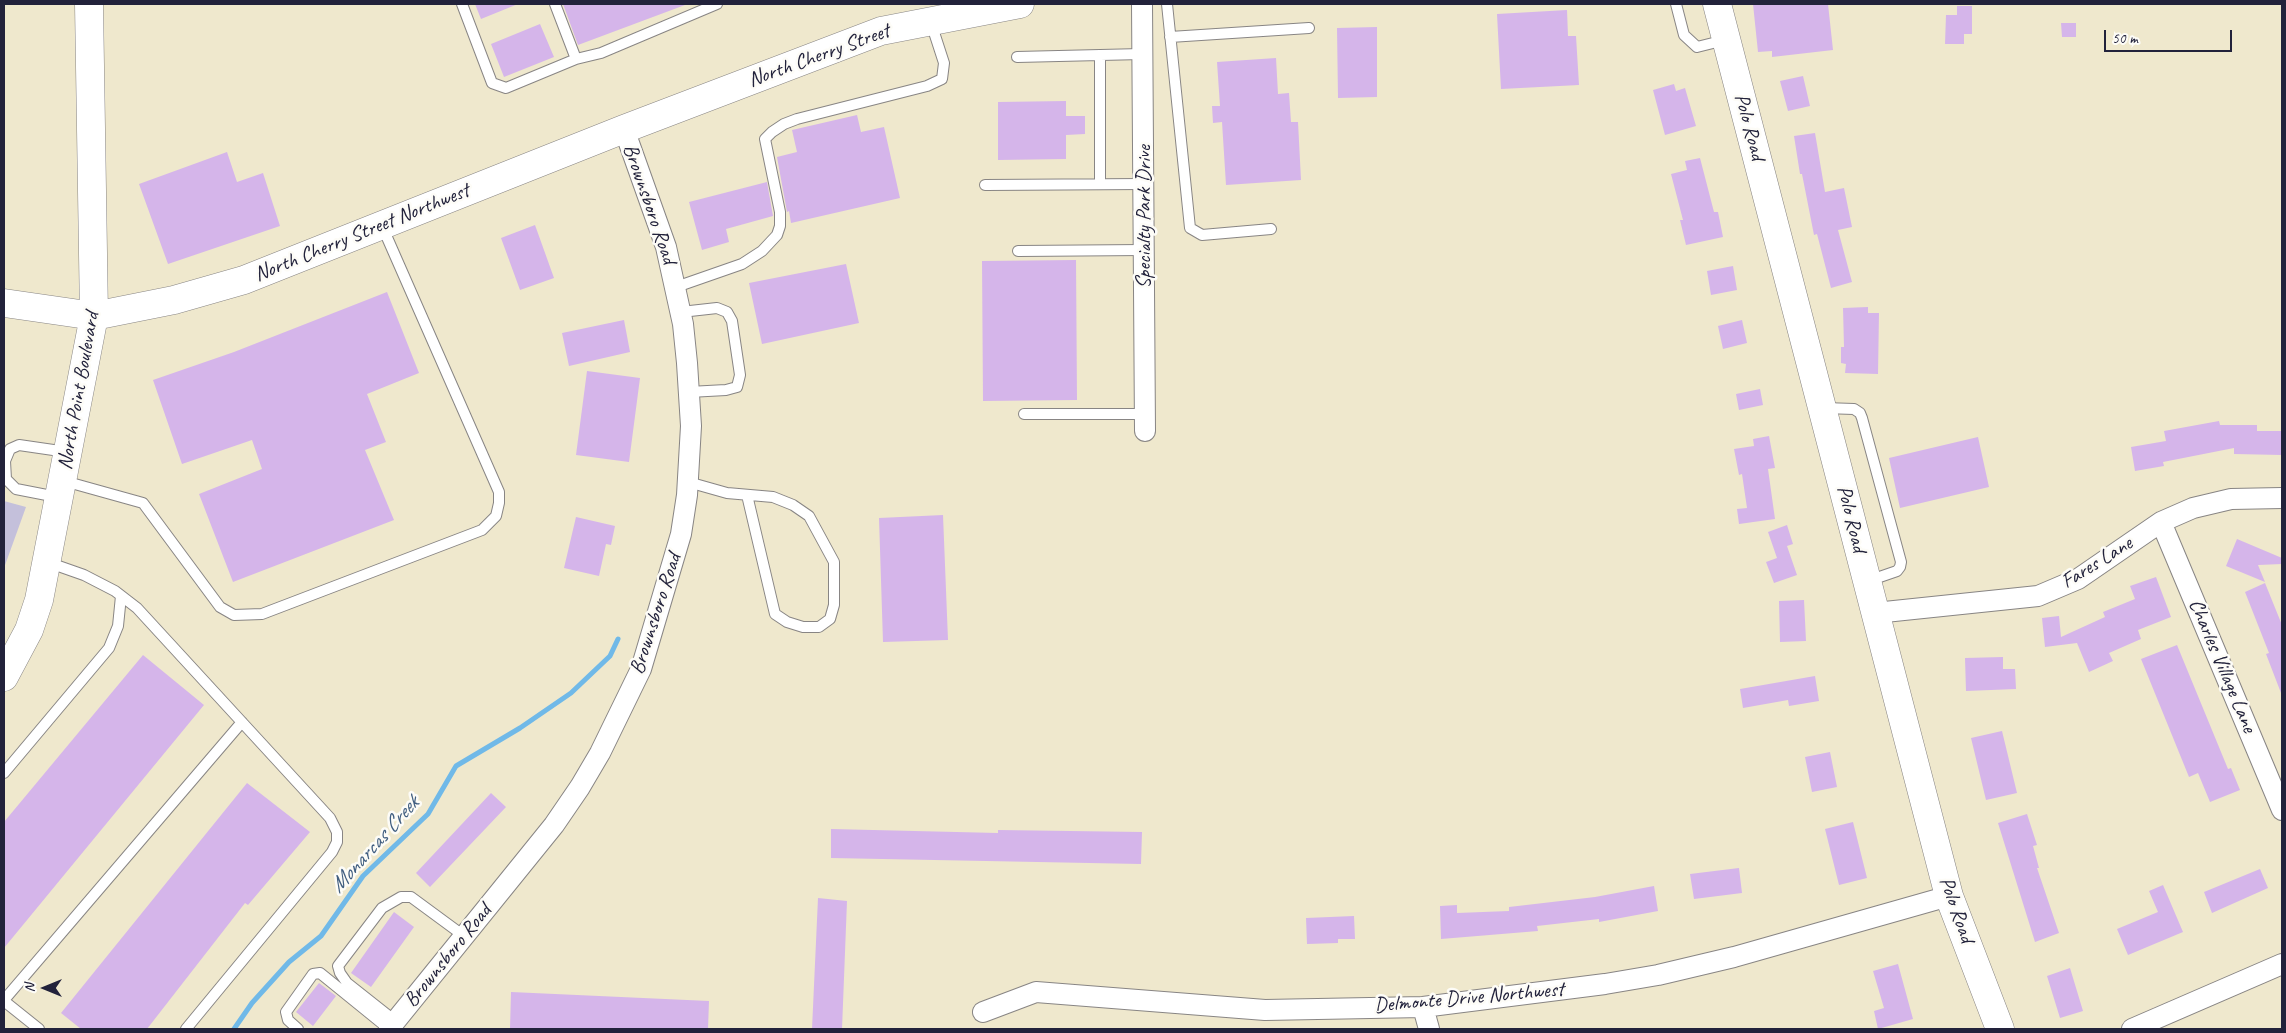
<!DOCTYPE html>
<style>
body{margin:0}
#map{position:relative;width:2286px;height:1033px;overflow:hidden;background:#efe8cd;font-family:Caveat,sans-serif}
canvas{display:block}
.frame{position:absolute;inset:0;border:5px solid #22223b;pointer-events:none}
.north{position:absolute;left:20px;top:963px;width:50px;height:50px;-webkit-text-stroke:4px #fdfcf7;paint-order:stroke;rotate:270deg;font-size:14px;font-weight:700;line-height:20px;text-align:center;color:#22223b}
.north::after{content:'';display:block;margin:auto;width:18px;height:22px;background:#22223b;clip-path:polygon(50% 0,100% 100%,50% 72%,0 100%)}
.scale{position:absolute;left:2104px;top:30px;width:128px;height:22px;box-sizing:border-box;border:2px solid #22223b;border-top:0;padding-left:6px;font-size:15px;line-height:18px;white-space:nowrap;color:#22223b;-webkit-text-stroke:4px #fdfcf7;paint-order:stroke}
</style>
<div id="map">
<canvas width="2286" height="1033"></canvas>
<div class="frame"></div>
<div class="north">N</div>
<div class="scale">50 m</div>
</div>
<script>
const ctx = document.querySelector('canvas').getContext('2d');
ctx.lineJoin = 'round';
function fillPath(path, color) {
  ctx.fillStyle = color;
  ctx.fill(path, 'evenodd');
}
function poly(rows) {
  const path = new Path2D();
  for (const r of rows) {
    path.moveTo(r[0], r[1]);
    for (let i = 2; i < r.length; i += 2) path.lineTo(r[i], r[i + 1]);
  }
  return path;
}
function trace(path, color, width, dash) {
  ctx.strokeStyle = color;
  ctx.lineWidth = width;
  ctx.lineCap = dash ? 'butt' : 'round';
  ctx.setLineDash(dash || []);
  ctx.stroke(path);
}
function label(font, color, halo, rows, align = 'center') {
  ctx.font = font + ' Caveat,sans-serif';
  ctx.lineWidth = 5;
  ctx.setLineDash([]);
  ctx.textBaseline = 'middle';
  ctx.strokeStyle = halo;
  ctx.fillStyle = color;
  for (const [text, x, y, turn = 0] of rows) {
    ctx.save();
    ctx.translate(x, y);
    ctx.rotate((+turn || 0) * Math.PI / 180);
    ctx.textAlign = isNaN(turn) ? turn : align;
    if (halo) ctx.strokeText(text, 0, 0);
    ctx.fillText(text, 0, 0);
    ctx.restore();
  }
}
const industrial = poly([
 [4,501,26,507,4,568]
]);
const stream = poly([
 [234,1029,252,1003,289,962,321,936,363,876,428,814,456,766,520,728,571,693,610,656,618,639]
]);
const building = poly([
 [475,4,518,4,481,19],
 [563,4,685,4,685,5,578,45],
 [1753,4,1828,4,1833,50,1772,57,1772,51,1758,52],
 [1957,6,1972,6,1972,34,1964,34,1964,44,1945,44,1946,15,1957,15],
 [1567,10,1568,36,1576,36,1579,85,1501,89,1497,14],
 [2061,23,2076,23,2076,37,2062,37],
 [540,24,554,57,504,77,491,44],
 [1377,27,1377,97,1338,98,1337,28],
 [1276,58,1278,94,1289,93,1291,122,1298,122,1301,180,1226,185,1222,122,1213,123,1212,106,1220,106,1217,62],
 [1803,76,1810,106,1788,111,1780,81],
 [1674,84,1676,91,1685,88,1696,126,1665,135,1653,90],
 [1066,101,1066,116,1085,116,1085,134,1066,135,1066,159,998,160,998,102],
 [857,115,861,132,884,127,900,198,791,223,789,211,787,212,777,157,797,152,792,130],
 [1815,133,1825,192,1844,188,1852,227,1838,230,1852,282,1831,288,1817,234,1814,235,1802,174,1800,174,1794,136],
 [227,152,237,182,263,173,280,226,168,264,139,184],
 [1700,158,1714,212,1718,212,1723,237,1686,245,1680,220,1683,220,1671,174,1687,170,1685,161],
 [767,182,773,216,726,229,729,242,702,250,689,202],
 [535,225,554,278,520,290,501,238],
 [1076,260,1077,400,983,401,982,261],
 [846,264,859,323,762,344,749,283],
 [1733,266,1737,290,1711,295,1707,271],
 [387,292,419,373,367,394,386,442,365,450,394,520,233,582,199,494,262,469,252,440,182,464,153,380,234,352],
 [1868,307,1868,313,1879,313,1878,374,1845,373,1846,364,1841,363,1841,347,1844,347,1843,308],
 [624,320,630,352,569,366,562,333],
 [1742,320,1747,343,1723,349,1718,326],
 [587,371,640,378,629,462,576,455],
 [1760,389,1763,405,1739,410,1736,394],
 [2219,421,2220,425,2257,425,2257,431,2282,431,2282,455,2234,454,2234,448,2163,462,2164,466,2135,471,2131,447,2166,441,2164,431],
 [1769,436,1775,468,1768,469,1775,519,1739,524,1737,509,1747,508,1742,474,1739,475,1734,449,1754,446,1753,439],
 [1978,437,1989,487,1900,508,1889,458],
 [943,515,948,640,883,642,879,518],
 [576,517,615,526,611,545,606,544,599,576,564,568],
 [1787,525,1793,544,1787,546,1797,575,1774,583,1766,562,1777,558,1768,532],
 [2237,539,2282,558,2282,564,2258,565,2265,582,2226,566],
 [2156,577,2171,617,2138,630,2141,639,2109,653,2113,661,2089,672,2077,643,2045,647,2042,618,2059,616,2061,637,2105,617,2103,612,2135,599,2130,586],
 [2265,583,2282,625,2281,693,2266,654,2269,653,2245,592],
 [1804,600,1806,641,1780,642,1779,601],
 [2177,645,2228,769,2231,768,2240,790,2210,802,2198,773,2189,777,2141,659],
 [143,655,204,705,4,948,4,822],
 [2003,657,2003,669,2015,669,2016,689,1966,691,1965,658],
 [1815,676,1819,701,1789,706,1788,700,1743,708,1740,689],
 [2002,731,2017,793,1986,800,1971,738],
 [1830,752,1837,787,1812,792,1805,757],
 [247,783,310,832,248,905,245,903,147,1029,81,1029,61,1013],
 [491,793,506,807,430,887,416,873],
 [2027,814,2037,845,2033,846,2039,868,2037,868,2059,933,2035,942,1998,823],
 [1853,822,1867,878,1839,885,1825,829],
 [831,829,998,833,998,830,1142,832,1141,864,831,858],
 [1739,868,1742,893,1694,899,1690,874],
 [2260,869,2268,888,2212,913,2204,892],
 [2163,885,2183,932,2128,955,2117,929,2158,912,2149,891],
 [1654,886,1658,911,1599,922,1599,919,1537,926,1538,931,1441,939,1440,906,1457,905,1457,913,1509,911,1509,907,1595,897],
 [818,898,847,901,842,1029,812,1029],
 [394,912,414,927,371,987,351,973],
 [1354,916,1355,939,1338,939,1338,943,1307,944,1306,918],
 [1898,964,1913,1019,1878,1029,1874,1011,1884,1008,1873,971],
 [2070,968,2083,1011,2060,1018,2047,976],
 [319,983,336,996,313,1026,296,1012],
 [511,992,709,1001,708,1029,510,1029]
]);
const lane = poly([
 [462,4,492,83,506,88,576,59,555,4],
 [1167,4,1190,228,1202,235,1271,229],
 [1676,4,1684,35,1697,47,1725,40],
 [1170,37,1309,28],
 [1100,55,1100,184],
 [1017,57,1142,54],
 [576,59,601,53,717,4],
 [985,185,1143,184],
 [1018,251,1144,250],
 [676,287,742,264,762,251,777,235,780,226,780,212,765,139,772,132,784,124,797,119,927,86,942,79,944,63,931,23],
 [681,312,717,308,727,312,732,321,740,375,737,387,726,390,689,392],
 [1824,408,1854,409,1860,413,1862,418,1901,562,1900,567,1897,571,1868,581],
 [1024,414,1145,414],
 [64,481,143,503,220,607,234,615,262,614,482,530,496,516,499,503,499,492,382,226],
 [688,482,727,493,773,497,793,505,809,516,834,562,834,605,830,619,819,627,803,627,787,622,775,614,747,495],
 [57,497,16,489,6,479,5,461,10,449,19,445,67,452],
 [47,562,84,575,115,591,137,608,330,818,337,832,337,842,332,852,186,1029],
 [4,773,109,648,118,626,121,596],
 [4,1000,242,722],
 [4,1001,39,1029],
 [395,1021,347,983,340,973,338,966,382,908,401,897,411,897,464,936],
 [298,1029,288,1020,286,1012,313,974,320,973,389,1029]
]);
const street = poly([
 [1142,4,1145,431],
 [2161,522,2282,810],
 [1875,613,2038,596,2078,579,2161,522,2193,508,2231,499,2282,498],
 [1423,1007,1429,1029],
 [983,1012,1036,992,1265,1010,1423,1007,1605,984,1658,975,1734,957,1949,896],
 [389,1029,554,825,580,787,600,753,641,669,681,534,687,495,691,426,687,363,683,324,666,247,624,129],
 [2132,1029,2282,964]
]);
const secondary = poly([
 [1717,4,1949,896,2000,1029],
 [4,303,94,316,174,300,244,280,624,129,881,31,1020,4],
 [4,677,29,630,39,600,94,316,89,4]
]);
const streetNames = [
 ["North Cherry Street",819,56,-20],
 ["Polo Road",1749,127,75],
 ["Brownsboro Road",649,204,71],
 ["Specialty Park Drive",1144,217,-90],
 ["North Cherry Street Northwest",362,233,-22],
 ["North Point Boulevard",79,391,-80],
 ["Polo Road",1851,519,76],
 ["Fares Lane",2097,563,-32],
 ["Brownsboro Road",656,614,-72],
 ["Charles Village Lane",2222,666,67],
 ["Polo Road",1956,910,71],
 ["Brownsboro Road",448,956,-51],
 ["Delmonte Drive Northwest",1469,998,-5]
];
const waterNames = [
 ["Monarcas Creek",375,845,-48]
];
fillPath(industrial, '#c4c0db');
trace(stream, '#70b9e8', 5);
fillPath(building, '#d5b5ea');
trace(lane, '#888584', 12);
trace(street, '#888584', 22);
trace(secondary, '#888584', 29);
trace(lane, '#fff', 10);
trace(street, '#fff', 20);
trace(secondary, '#fff', 28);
label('21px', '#22223b', '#fdfcf7', streetNames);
label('italic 22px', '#415e80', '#fdfcf7', waterNames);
</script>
